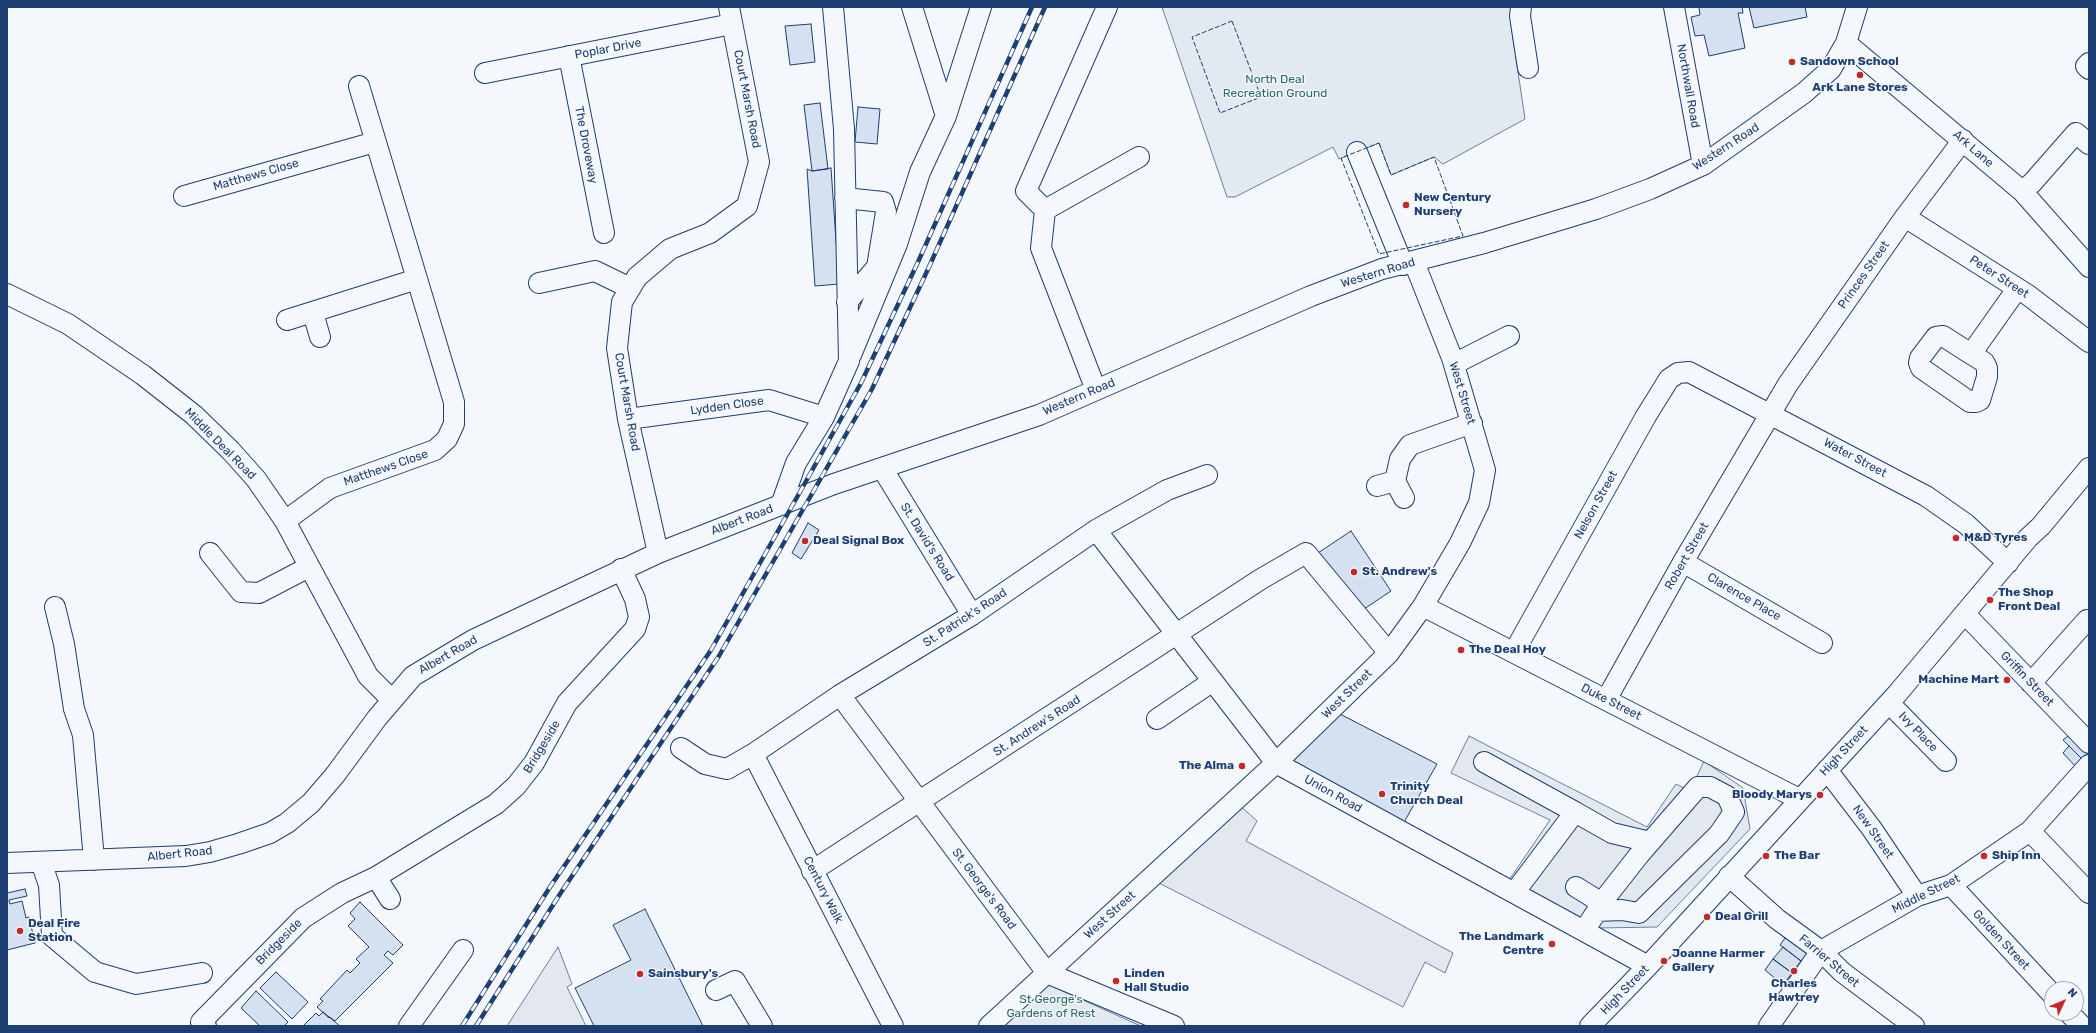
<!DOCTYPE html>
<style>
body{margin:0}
#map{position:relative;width:2096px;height:1033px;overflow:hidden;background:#f4f7fb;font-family:Rubik,sans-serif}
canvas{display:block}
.frame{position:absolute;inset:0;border:8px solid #1d3f73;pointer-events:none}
.north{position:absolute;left:2044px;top:981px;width:40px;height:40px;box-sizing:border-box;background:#f4f7fb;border:1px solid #9eadc5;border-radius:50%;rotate:46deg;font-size:11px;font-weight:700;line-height:16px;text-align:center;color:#1d3f73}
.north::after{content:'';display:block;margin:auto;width:14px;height:18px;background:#c62828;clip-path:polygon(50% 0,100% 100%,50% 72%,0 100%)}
</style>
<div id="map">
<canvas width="2096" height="1033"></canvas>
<div class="frame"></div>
<div class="north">N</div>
</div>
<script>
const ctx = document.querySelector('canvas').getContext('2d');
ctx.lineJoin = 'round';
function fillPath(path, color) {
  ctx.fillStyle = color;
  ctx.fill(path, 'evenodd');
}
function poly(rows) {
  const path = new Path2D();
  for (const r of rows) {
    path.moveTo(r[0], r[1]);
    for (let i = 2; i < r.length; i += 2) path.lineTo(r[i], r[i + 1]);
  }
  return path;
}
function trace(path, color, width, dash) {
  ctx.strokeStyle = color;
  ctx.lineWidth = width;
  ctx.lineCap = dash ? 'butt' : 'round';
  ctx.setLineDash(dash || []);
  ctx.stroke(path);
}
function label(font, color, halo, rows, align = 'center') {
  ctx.font = font + ' Rubik,sans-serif';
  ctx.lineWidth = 3;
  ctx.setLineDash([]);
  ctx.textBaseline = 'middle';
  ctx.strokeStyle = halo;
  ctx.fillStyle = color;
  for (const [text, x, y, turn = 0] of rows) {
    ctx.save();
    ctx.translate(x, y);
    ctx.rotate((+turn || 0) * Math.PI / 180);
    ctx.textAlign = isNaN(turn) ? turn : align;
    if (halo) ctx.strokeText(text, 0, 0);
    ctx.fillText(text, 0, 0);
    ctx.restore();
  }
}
const green = poly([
 [1162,7,1511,7,1511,25,1525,119,1443,164,1434,157,1391,175,1379,143,1339,159,1333,147,1235,197,1227,197,1162,7],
 [1047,984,1141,1026,1004,1026,1047,984]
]);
const parking = poly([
 [1469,736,1647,827,1676,784,1690,791,1704,761,1743,788,1750,829,1657,927,1598,928,1507,883,1550,820,1451,773,1469,736],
 [1237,803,1257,821,1246,841,1453,953,1445,973,1425,962,1403,1007,1153,880,1237,803],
 [558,947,572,984,567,987,586,1026,507,1026,558,947]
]);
const building = poly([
 [1699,7,1742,7,1743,13,1738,13,1745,48,1709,56,1704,35,1695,36,1691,17,1700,15,1699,7],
 [1749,7,1805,7,1807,17,1754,28,1749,7],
 [811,24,815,62,790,65,785,26,811,24],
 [820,103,828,169,812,171,804,105,820,103],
 [858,107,880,109,877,144,855,142,858,107],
 [831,168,839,284,815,286,807,169,812,171,831,168],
 [808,523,819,530,801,559,792,553,808,523],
 [1351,531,1391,591,1358,613,1318,553,1351,531],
 [1336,712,1437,764,1403,824,1283,763,1336,712],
 [2072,733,2089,750,2089,754,2083,760,2063,740,2072,733],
 [2069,746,2083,760,2076,767,2063,753,2069,746],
 [25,889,27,896,9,900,10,904,22,901,26,918,29,917,35,943,7,950,7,893,25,889],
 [360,902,403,945,393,955,388,951,384,955,393,963,335,1021,330,1017,329,1018,317,1007,323,1001,320,999,347,970,350,973,360,963,356,959,369,947,348,926,355,919,350,913,360,902],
 [645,909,703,1026,594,1026,575,988,631,960,613,925,645,909],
 [1788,934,1808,953,1801,961,1780,945,1788,934],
 [1783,947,1801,961,1792,973,1773,959,1783,947],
 [1773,959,1792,973,1783,985,1765,970,1773,959],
 [276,972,308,1002,292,1019,260,988,276,972],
 [256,991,288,1022,284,1026,260,1026,241,1008,256,991],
 [323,1012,340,1026,303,1026,316,1013,319,1016,323,1012]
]);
const minor = poly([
 [912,7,946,116],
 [1521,7,1520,16,1528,68],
 [1674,7,1703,165],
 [1846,43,2022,191,2089,267],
 [569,56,604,233],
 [2089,63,2086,66,2089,69],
 [485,73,732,24],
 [1357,152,1403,265],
 [2022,191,2032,183,2076,133,2089,144],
 [184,196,375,142],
 [845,198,883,202,886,212,877,267,847,302],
 [1045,210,1026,191,1107,7],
 [1905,217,2028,295,2089,342],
 [539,283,595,271,630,288],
 [7,294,68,324,143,375,194,415,231,451,256,479,285,521,368,676,392,700],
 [313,313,320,337],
 [287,320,417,279],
 [1971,354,1984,362,1987,368,1987,377,1980,400,1976,402,1970,402,1921,368,1919,363,1920,358,1936,337,1943,336,1971,354,2017,289],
 [851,355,897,244,920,172,946,116,981,7],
 [1454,364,1509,336],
 [1096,390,1041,248,1045,210,1139,157],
 [628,419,769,400,824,417],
 [882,468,972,615],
 [1395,481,1400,459,1410,445,1472,423],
 [1377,486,1395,481,1404,498],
 [781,505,796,463,824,417,849,361,844,129,833,7],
 [285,521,330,488,435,450,447,439,454,424,454,402,359,86],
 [1096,530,1276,763,1648,966],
 [210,553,241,592,259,593,309,567],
 [658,553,628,419,617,348,622,302,637,277,670,249,710,233,747,206,759,162,729,7],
 [1683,562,1822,643],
 [1423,606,1799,799],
 [55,607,64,644,74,709,83,735,94,860],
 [1965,614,2089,743],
 [1514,652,1646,416,1669,379,1678,373,1689,372,1926,496,1966,524,2008,563],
 [2031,683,2087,620],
 [840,695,1047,973,1174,1026],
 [1606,700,1683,562,1788,384,1905,217,1963,140],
 [1889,703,1946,761],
 [1157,719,1213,681],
 [681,748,705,764,727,769,753,754,840,695,972,615,1096,530,1167,490,1207,475],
 [753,754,893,1026],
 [1484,762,1575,812],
 [1827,770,1872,829,1917,896],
 [2030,831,2089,893],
 [41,862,49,885,52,936,95,972,136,984,202,973],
 [7,863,186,856,210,852,238,844,270,833,287,823,311,803,335,775,377,718,413,676,473,640,658,553,834,484,1039,415,1311,296,1382,269,1484,243,1596,209,1650,189,1703,165,1804,93,1831,69,1846,43,1857,7],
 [812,871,1261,579,1306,553,1389,653],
 [1729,876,1777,919,1821,951,1842,972,1914,1026],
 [376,877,390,899],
 [1951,885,2052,994],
 [1576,887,1602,903],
 [1514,893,1575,812,1612,833,1650,842],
 [1584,931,1602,903,1606,897,1639,855,1698,787,1710,787,1727,796,1734,812,1719,834,1639,913,1622,910,1597,911],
 [716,990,735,981,762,1026],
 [2069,1013,2080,1024],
 [206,1026,201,1022,303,918,342,893,376,877,496,804,516,786,534,763,567,703,635,629,639,617,635,599,621,569],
 [409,1026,463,950],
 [989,1026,1276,763,1389,653,1423,606,1460,543,1479,503,1485,470,1452,358,1414,262],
 [1590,1026,1648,966,1897,694,2028,538,2041,526,2089,468],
 [1769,1026,1821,951,1917,896,1951,885,2030,831,2089,765]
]);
const rail = poly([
 [462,1026,550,887,711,650,796,499,861,383,918,262,1032,7],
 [476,1026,560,894,719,656,872,389,929,267,1045,7]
]);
const fence = poly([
 [1232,21,1261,97,1220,113,1192,37,1232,21],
 [1379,143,1391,175,1434,157,1463,236,1379,254,1341,158,1379,143]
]);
const markers = [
 [1792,62,4,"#c62828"],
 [1860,75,4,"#c62828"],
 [1406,205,4,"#c62828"],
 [1956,538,4,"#c62828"],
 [805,541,4,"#c62828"],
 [1354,572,4,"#c62828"],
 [1990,600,4,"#c62828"],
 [1461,650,4,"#c62828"],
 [2007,680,4,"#c62828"],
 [1242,766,4,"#c62828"],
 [1382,794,4,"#c62828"],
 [1820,795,4,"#c62828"],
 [1766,856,4,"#c62828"],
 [1984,856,4,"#c62828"],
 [1707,917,4,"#c62828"],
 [20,931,4,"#c62828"],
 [1552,944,4,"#c62828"],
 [1664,961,4,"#c62828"],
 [1794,971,4,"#c62828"],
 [640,974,4,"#c62828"],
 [1116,981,4,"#c62828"]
];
const streetNames = [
 ["Poplar Drive",608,49,-11],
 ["Northwall Road",1688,86,80],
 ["Court Marsh Road",747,99,79],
 ["The Droveway",586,145,79],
 ["Western Road",1726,147,-33],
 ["Ark Lane",1973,149,41],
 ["Matthews Close",256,175,-16],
 ["Western Road",1378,273,-17],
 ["Princes Street",1864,275,-55],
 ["Peter Street",1999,277,33],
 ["West Street",1462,393,73],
 ["Western Road",1079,397,-23],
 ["Court Marsh Road",627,402,80],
 ["Lydden Close",727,406,-8],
 ["Middle Deal Road",220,444,45],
 ["Water Street",1855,458,28],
 ["Matthews Close",386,468,-19],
 ["Nelson Street",1596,505,-61],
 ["Albert Road",742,520,-21],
 ["St. David's Road",927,542,58],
 ["Robert Street",1687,556,-60],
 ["Clarence Place",1744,597,30],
 ["St. Patrick's Road",965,618,-33],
 ["Albert Road",448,655,-30],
 ["Griffin Street",2027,679,46],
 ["West Street",1347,694,-44],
 ["Duke Street",1611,702,27],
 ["St. Andrew's Road",1037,726,-33],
 ["Ivy Place",1918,732,46],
 ["Bridgeside",542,747,-59],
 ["High Street",1844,751,-47],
 ["Union Road",1333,794,29],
 ["New Street",1873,832,55],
 ["Albert Road",180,854,-6],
 ["St. George's Road",984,889,53],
 ["Century Walk",823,890,63],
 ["Middle Street",1926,894,-26],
 ["West Street",1110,915,-42],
 ["Golden Street",2001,940,47],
 ["Bridgeside",279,942,-45],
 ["Farrier Street",1829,961,40],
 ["High Street",1625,990,-46]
];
const poiNames = [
 ["Sandown School",1800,62],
 ["Ark Lane Stores",1860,88,"center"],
 ["New Century",1414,198],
 ["Nursery",1414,212],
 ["M&D Tyres",1964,538],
 ["Deal Signal Box",813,541],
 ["St. Andrew's",1362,572],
 ["The Shop",1998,593],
 ["Front Deal",1998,607],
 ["The Deal Hoy",1469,650],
 ["Machine Mart",1999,680,"right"],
 ["The Alma",1234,766,"right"],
 ["Trinity",1390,787],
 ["Church Deal",1390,801],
 ["Bloody Marys",1812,795,"right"],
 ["The Bar",1774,856],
 ["Ship Inn",1992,856],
 ["Deal Grill",1715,917],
 ["Deal Fire",28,924],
 ["Station",28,938],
 ["The Landmark",1544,937,"right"],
 ["Centre",1544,951,"right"],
 ["Joanne Harmer",1672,954],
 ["Gallery",1672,968],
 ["Sainsbury's",648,974],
 ["Linden",1124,974],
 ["Hall Studio",1124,988],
 ["Charles",1794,984,"center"],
 ["Hawtrey",1794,998,"center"]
];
const parkNames = [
 ["North Deal",1275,80],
 ["Recreation Ground",1275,94],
 ["St George's",1051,1000],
 ["Gardens of Rest",1051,1014]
];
fillPath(green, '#e3e9f0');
trace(green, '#687fa3', 1);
fillPath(parking, '#e3e8f0');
trace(parking, '#687fa3', 1);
fillPath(building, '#d5e0f0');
trace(building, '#1d3f73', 1);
trace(minor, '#1d3f73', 22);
trace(minor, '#f4f7fb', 20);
trace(rail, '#1d3f73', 4.5);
trace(rail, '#f4f7fb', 3, [9]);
trace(fence, '#1d3f73', 1, [5, 2]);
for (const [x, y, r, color] of markers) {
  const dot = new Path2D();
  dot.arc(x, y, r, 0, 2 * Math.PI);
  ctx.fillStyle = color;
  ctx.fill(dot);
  trace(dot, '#f4f7fb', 1.5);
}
label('12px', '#1d3f73', '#f4f7fb', streetNames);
label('bold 12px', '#1d3f73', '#f4f7fb', poiNames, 'left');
label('12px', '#2c6c60', '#f4f7fb', parkNames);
</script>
